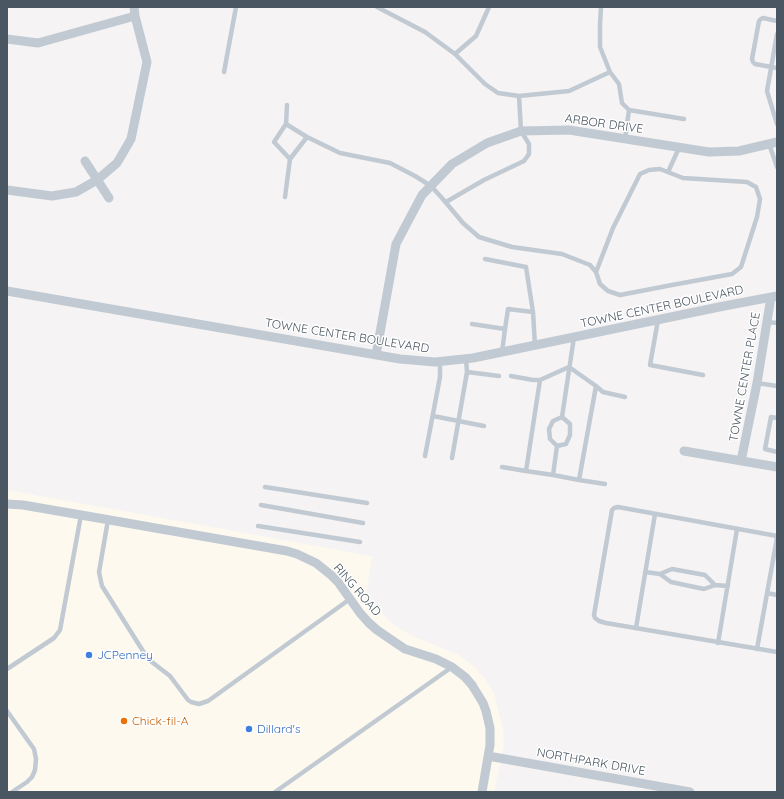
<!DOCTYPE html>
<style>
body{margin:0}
#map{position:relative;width:784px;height:799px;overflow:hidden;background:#f5f3f3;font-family:Quicksand,sans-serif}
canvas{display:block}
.frame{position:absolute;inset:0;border:8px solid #4a5661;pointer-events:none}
</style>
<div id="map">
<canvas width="784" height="799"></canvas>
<div class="frame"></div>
</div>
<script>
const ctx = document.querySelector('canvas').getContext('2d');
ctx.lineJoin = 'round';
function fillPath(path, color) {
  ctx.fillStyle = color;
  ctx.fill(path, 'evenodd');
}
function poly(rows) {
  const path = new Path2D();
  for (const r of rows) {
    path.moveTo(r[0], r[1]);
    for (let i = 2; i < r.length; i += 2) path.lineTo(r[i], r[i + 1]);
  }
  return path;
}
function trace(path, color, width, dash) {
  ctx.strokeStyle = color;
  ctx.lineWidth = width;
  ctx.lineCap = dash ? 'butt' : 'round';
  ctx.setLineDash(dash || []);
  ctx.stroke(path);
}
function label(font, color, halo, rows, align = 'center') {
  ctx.font = font + ' Quicksand,sans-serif';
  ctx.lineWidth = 3;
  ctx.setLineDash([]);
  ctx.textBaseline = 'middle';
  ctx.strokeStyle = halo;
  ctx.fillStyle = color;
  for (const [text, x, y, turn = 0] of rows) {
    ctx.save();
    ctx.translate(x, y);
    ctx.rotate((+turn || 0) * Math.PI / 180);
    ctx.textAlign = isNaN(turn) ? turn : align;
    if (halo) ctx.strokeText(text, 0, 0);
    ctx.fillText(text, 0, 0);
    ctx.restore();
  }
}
const commercial = poly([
 [7,490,372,556,367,590,376,608,393,624,412,636,457,654,475,667,486,680,494,693,503,729,504,745,494,792,7,792]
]);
const service = poly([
 [377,7,425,32,455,54,485,84,498,93,519,96,569,91,610,72],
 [601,7,600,25,600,47,610,72,619,84,622,103,629,110,684,119],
 [777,21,763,18,761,19,759,21,752,59,753,62,755,64,777,68],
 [777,34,767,91,777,124],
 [455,54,476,36,489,7],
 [224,72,236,7],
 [287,105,286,124,307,137,340,153,390,163,415,176,431,186,442,198,463,223,479,237,512,247,562,254,590,265,596,272,600,284,608,291,620,295,672,285,732,274,741,267,757,217,760,199,756,187,747,182,683,178,660,169,649,170,640,174,613,228,596,272],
 [286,124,274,142,290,159,307,137],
 [625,139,629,110],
 [769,144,777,167],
 [668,172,679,148],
 [285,197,290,159],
 [446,202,484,180,524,161,529,154,529,144,521,131,519,96],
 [485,259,526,267,533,312,535,346],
 [658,320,650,365,703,375],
 [767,322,777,323],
 [472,324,505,329,502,352],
 [505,329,508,309,533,312],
 [467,372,499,376],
 [511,376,533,380,540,380,526,471,553,475,557,446,566,444,570,435,570,424,562,417,574,337],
 [540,380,569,367,596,386,603,392,625,397],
 [757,383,777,386],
 [433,416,484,426],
 [777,418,771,417,765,449,777,452],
 [557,446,550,439,549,429,553,421,562,417],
 [425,456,440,377,440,361],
 [452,458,467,372,466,359],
 [502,467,526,471],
 [553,475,579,480,596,386],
 [579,480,605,484],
 [265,487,367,503],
 [261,505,363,523],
 [108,520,99,572,100,577,102,586,148,659,170,676,188,700,191,702,199,704,208,701,350,599],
 [258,526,360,542],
 [777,536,618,507,614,508,612,510,594,615,595,618,599,621,606,623,777,652],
 [645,572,660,574,671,582,704,589,715,585,728,586],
 [660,574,672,569,705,575,715,585],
 [767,593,777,595],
 [636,628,655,514],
 [718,643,737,529],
 [757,649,777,538],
 [7,669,54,638,60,630,81,515],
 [7,711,34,749,36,759,35,770,32,777,27,782,12,792],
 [275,792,452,667]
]);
const minor = poly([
 [7,39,38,43,135,16],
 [85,161,109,198],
 [7,190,52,196,76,192,97,180,117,163,131,139,147,62,135,16,134,7],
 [7,291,400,359,435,362,473,358,724,306,777,296],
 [376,355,396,244,422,195,452,164,487,143,521,131,569,130,709,152,739,151,777,142],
 [684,451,777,467],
 [741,461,757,383,771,297],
 [7,504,23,505,81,515,287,551,297,554,316,563,331,575,338,582,360,613,369,623,377,630,396,643,405,649,436,659,452,667,465,677,472,685,483,703,486,711,490,728,490,745,482,792],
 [488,756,690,792]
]);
const markers = [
 [89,655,4,"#3f7fe0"],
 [124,721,4,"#e8710a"],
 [249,729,4,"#3f7fe0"]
];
const streetNames = [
 ["ARBOR DRIVE",604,124,8],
 ["TOWNE CENTER BOULEVARD",662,307,-12],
 ["TOWNE CENTER BOULEVARD",347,336,9],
 ["TOWNE CENTER PLACE",745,377,-80],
 ["RING ROAD",357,590,49],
 ["NORTHPARK DRIVE",591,762,10]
];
const shopNames = [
 ["JCPenney",97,655],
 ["Dillard's",257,729]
];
const foodNames = [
 ["Chick-fil-A",132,721]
];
fillPath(commercial, '#fdf9ef');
trace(service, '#c1cad2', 4.5);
trace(minor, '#c1cad2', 9);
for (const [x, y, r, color] of markers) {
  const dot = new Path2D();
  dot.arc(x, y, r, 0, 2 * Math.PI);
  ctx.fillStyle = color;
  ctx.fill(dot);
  trace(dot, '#fff', 1.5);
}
label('12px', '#4a5661', '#fff', streetNames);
label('12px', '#366cbe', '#fff', shopNames, 'left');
label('12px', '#c56008', '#fff', foodNames, 'left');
</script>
